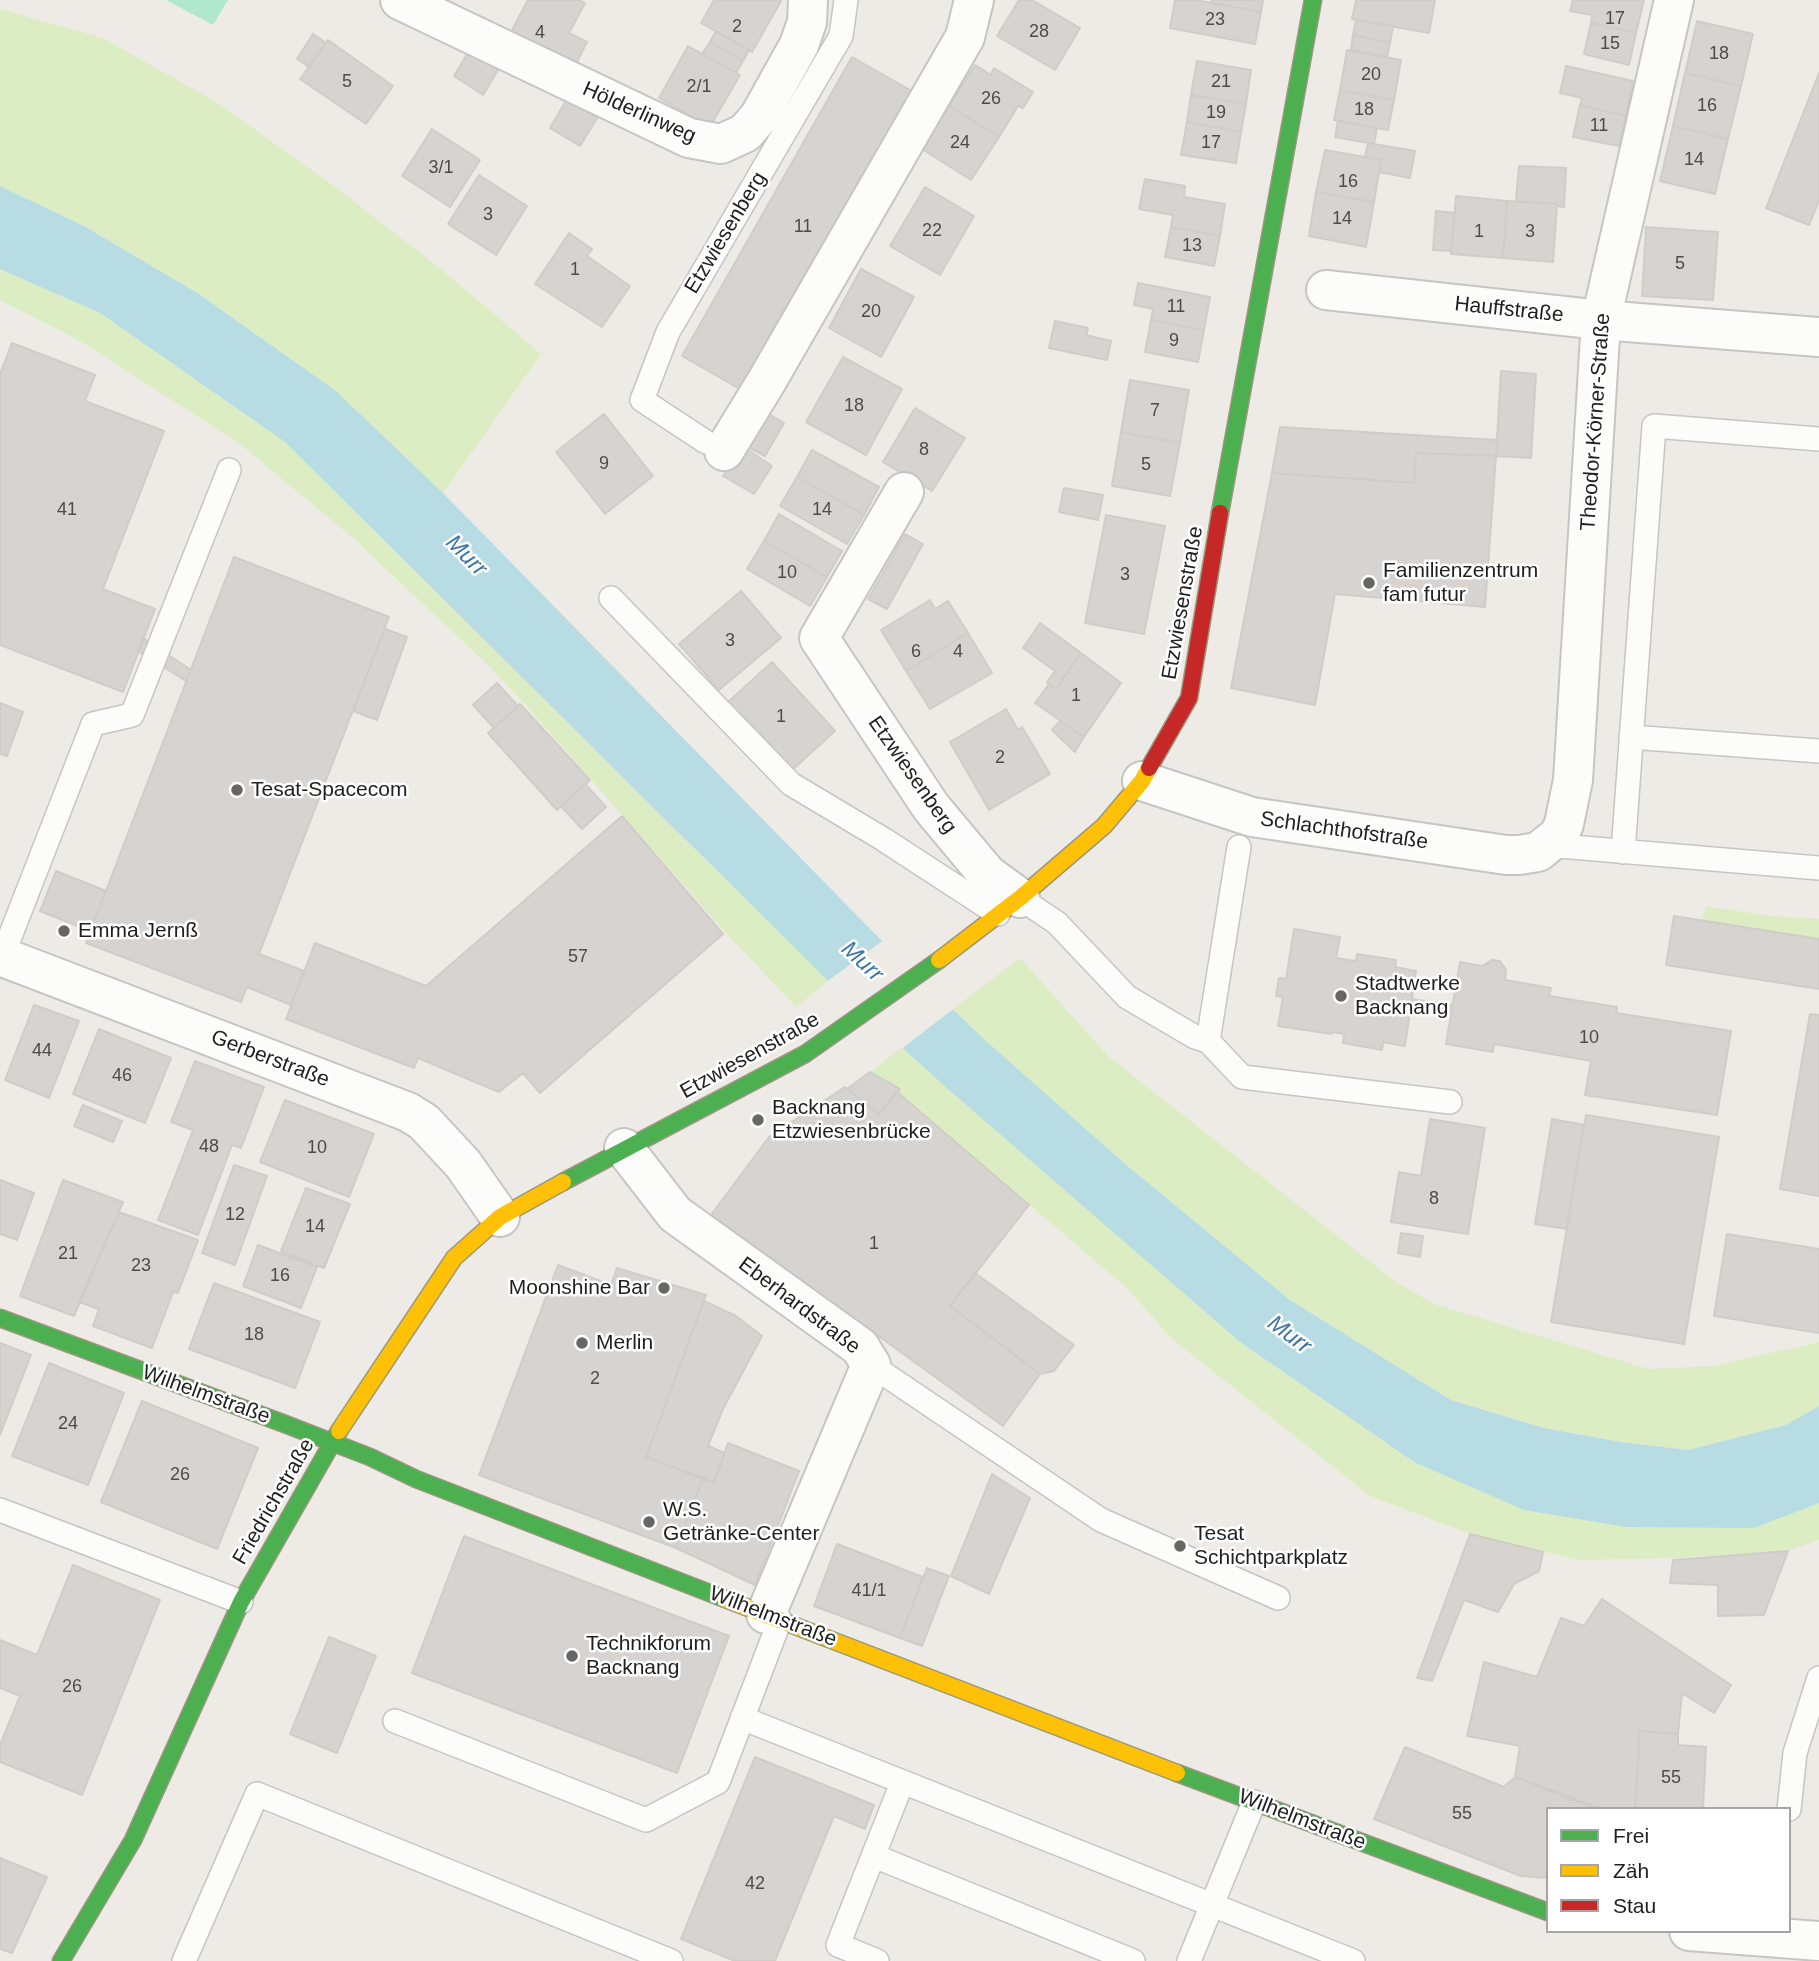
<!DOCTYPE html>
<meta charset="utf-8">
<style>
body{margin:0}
#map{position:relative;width:1819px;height:1961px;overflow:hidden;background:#eeebe7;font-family:Arial,sans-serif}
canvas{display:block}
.legend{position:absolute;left:1546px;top:1807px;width:245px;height:126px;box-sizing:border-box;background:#fff;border:2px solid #a5a5a5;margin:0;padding:9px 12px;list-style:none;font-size:21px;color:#1f1f1f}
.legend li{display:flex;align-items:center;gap:14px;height:35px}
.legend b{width:35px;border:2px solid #a5a5a5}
</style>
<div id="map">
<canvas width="1819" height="1961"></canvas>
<ul class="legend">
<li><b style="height:9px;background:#4caf50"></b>Frei</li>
<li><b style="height:9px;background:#ffc107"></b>Zäh</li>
<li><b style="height:9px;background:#c62828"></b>Stau</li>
</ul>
</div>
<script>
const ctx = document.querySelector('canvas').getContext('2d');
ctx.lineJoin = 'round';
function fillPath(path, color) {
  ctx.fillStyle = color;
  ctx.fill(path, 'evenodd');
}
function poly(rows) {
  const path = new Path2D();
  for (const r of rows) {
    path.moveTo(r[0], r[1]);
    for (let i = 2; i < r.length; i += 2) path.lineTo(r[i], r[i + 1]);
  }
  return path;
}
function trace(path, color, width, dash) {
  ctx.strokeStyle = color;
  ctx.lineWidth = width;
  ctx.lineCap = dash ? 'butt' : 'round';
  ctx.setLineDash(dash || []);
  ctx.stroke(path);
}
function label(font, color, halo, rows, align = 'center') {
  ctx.font = font + ' Arial,sans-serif';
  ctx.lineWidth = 5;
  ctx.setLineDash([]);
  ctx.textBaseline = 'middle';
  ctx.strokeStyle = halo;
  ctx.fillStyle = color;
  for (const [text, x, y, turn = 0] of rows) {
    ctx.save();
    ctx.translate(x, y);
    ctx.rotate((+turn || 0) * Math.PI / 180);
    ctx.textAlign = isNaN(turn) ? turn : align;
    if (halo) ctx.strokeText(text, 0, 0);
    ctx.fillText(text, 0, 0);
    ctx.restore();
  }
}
const grass = poly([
 [0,9,103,38,218,103,334,186,441,269,541,354,443,493,336,391,199,294,84,226,0,186],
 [0,269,100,313,285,442,828,981,796,1007,725,932,522,701,490,667,353,538,240,444,82,342,0,300],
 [1706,906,1770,916,1819,919,1819,939,1702,920],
 [1020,958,1109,1057,1395,1281,1434,1304,1649,1369,1713,1366,1819,1342,1819,1406,1786,1425,1688,1450,1621,1442,1544,1428,1451,1400,1290,1300,1124,1163,985,1040,953,1009],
 [902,1047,1240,1342,1414,1462,1819,1503,1819,1540,1788,1551,1674,1558,1579,1560,1470,1534,1370,1496,1171,1338,1127,1288,897,1092,899,1088,870,1072]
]);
const pitch = poly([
 [166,0,228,0,213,25]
]);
const water = poly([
 [0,186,84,226,199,294,336,391,443,493,882,941,985,1040,1124,1163,1290,1300,1451,1400,1544,1428,1621,1442,1688,1450,1786,1425,1819,1406,1819,1503,1754,1528,1626,1527,1524,1510,1414,1462,1240,1342,948,1089,828,981,285,442,100,313,0,269]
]);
const pier = poly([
 [885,939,956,1007,900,1050,825,983]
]);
const building = poly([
 [528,0,579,0,585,3,569,33,587,42,574,68,510,34,528,0],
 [714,0,780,0,781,1,752,52,701,23,714,0],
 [1019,0,1032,0,1080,28,1055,70,997,36,1019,0],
 [1175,0,1196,0,1261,12,1255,44,1170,28,1175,0],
 [1212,0,1263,0,1261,12,1211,3,1212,0],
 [1356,0,1435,0,1429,33,1352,19,1356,0],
 [1573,0,1644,0,1636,33,1591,23,1592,15,1570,11,1573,0],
 [1356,20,1393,26,1390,43,1353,35,1356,20],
 [1697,21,1753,34,1741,86,1685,73,1697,21],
 [1591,23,1636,33,1629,65,1584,54,1591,23],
 [716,31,749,50,743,61,710,42,716,31],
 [313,34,326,43,309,67,297,59,313,34],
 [1353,35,1390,43,1387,57,1351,50,1353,35],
 [328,40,393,86,366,124,300,79,328,40],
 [710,42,743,61,736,73,702,54,710,42],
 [472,46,501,65,483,95,454,76,472,46],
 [688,46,740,75,710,127,659,98,688,46],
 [1347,50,1401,60,1394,100,1340,90,1347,50],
 [852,57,924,98,754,397,682,356,852,57],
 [1197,61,1251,70,1246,104,1191,95,1197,61],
 [975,65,991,75,994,68,1033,92,1023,108,1018,106,999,137,949,106,975,65],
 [1566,66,1633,81,1626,116,1580,105,1582,98,1560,93,1566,66],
 [1685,73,1741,86,1728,139,1673,126,1685,73],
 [1819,73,1819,201,1809,225,1766,208,1819,73],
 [1340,90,1394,100,1388,130,1334,120,1340,90],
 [570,94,601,112,580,146,550,128,570,94],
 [1191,95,1246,104,1241,132,1187,122,1191,95],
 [1580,105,1626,116,1619,146,1573,137,1580,105],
 [949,106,999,137,971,180,922,149,949,106],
 [1338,121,1377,128,1374,144,1335,137,1338,121],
 [1187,122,1241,132,1236,163,1181,155,1187,122],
 [1673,126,1728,139,1715,194,1660,181,1673,126],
 [432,129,480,160,450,207,402,176,432,129],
 [1368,143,1415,151,1410,178,1379,172,1381,160,1365,157,1368,143],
 [1325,150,1381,160,1374,202,1316,192,1325,150],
 [1519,166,1566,168,1564,207,1557,206,1557,204,1516,201,1519,166],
 [479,175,527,206,496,255,448,224,479,175],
 [1145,179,1185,186,1184,197,1225,204,1220,236,1171,227,1173,215,1139,209,1145,179],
 [925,187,974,216,940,275,890,246,925,187],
 [1316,192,1374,202,1366,247,1309,236,1316,192],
 [1456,196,1507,201,1503,258,1451,254,1456,196],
 [1507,201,1557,204,1553,262,1503,258,1507,201],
 [1436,211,1455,213,1451,251,1433,250,1436,211],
 [1171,227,1220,236,1214,266,1165,257,1171,227],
 [1646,227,1718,232,1713,300,1642,296,1646,227],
 [569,233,592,249,587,256,630,286,602,327,535,284,569,233],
 [861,269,914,297,881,357,829,328,861,269],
 [1138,283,1210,297,1204,330,1151,320,1153,309,1134,305,1138,283],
 [1151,320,1204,330,1198,362,1145,352,1151,320],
 [1055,321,1088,328,1086,335,1111,341,1107,360,1049,348,1055,321],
 [12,343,95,375,85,401,164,431,103,589,155,609,123,692,0,645,0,374,12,343],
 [843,357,902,389,866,455,806,422,843,357],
 [1501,371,1536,374,1531,458,1496,456,1501,371],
 [1130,380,1189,390,1180,443,1121,432,1130,380],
 [915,408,965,438,932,491,883,462,915,408],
 [762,410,784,423,765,456,742,444,762,410],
 [604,414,653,476,605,514,556,452,604,414],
 [1280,427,1497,440,1496,456,1416,453,1414,483,1272,473,1280,427],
 [1121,432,1180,443,1170,496,1112,486,1121,432],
 [742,446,772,466,754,494,723,476,742,446],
 [812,450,879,487,864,515,797,477,812,450],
 [1416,453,1496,456,1485,607,1335,594,1315,705,1231,688,1272,473,1414,483,1416,453],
 [797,477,864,515,847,544,780,506,797,477],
 [1064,488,1103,495,1098,520,1059,512,1064,488],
 [779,514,842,551,827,577,764,541,779,514],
 [1106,515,1165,526,1144,634,1085,623,1106,515],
 [905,534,923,544,887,609,868,599,905,534],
 [764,541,827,577,810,606,747,569,764,541],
 [234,557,389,617,259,954,304,971,291,1005,247,987,241,1002,86,943,234,557],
 [741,591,781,638,719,690,679,644,741,591],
 [930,600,935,609,948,601,968,633,906,671,881,630,930,600],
 [1040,623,1081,653,1056,689,1047,682,1055,671,1023,648,1040,623],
 [385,629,407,637,377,720,353,711,385,629],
 [968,633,992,673,930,709,906,671,968,633],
 [143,638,191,670,186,681,138,651,143,638],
 [1081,653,1121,683,1084,737,1035,703,1049,684,1056,689,1081,653],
 [772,662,835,731,790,772,727,703,772,662],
 [497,683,518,706,494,728,473,705,497,683],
 [0,703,23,712,7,756,0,754,0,703],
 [520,704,590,780,557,810,488,733,520,704],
 [1006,709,1018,730,1022,727,1050,774,989,810,950,742,1006,709],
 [1060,721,1084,737,1075,752,1052,730,1060,721],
 [585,784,606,807,582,829,561,806,585,784],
 [622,816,723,934,540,1093,523,1073,499,1092,418,1058,414,1068,286,1019,315,943,426,986,622,816],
 [56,871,106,891,90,931,40,911,56,871],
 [1674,916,1819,939,1819,989,1666,965,1674,916],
 [1294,929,1340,937,1336,958,1356,961,1357,954,1396,960,1395,967,1416,971,1405,1046,1383,1042,1382,1050,1343,1043,1344,1034,1332,1032,1332,1034,1278,1026,1283,997,1276,996,1279,978,1286,979,1294,929],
 [1492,960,1500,961,1506,970,1505,980,1551,988,1549,996,1617,1007,1616,1013,1731,1031,1717,1115,1585,1095,1591,1061,1494,1044,1493,1052,1446,1044,1460,962,1482,966,1492,960],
 [1412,999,1453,1005,1451,1014,1411,1007,1412,999],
 [34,1005,79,1021,49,1098,5,1080,34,1005],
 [1810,1014,1819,1015,1819,1196,1780,1189,1810,1014],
 [99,1029,171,1058,145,1123,73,1094,99,1029],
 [195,1061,264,1087,241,1148,232,1145,198,1235,158,1220,193,1130,171,1122,195,1061],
 [870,1072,900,1089,879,1114,847,1089,870,1072],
 [845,1087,879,1114,897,1092,1029,1205,950,1306,1040,1374,1003,1426,711,1215,769,1137,845,1087],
 [285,1100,374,1134,349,1197,260,1162,285,1100],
 [83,1105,122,1121,113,1142,74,1126,83,1105],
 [1586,1115,1719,1137,1684,1344,1551,1322,1586,1115],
 [1430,1119,1485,1128,1468,1234,1391,1222,1399,1172,1421,1176,1430,1119],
 [1552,1119,1584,1125,1567,1229,1535,1224,1552,1119],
 [234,1165,267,1176,235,1265,202,1253,234,1165],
 [0,1180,34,1193,17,1240,0,1234,0,1180],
 [63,1180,123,1202,74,1316,20,1296,63,1180],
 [306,1188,350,1204,324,1268,281,1251,306,1188],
 [119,1212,198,1240,178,1293,173,1292,152,1348,93,1326,99,1309,79,1302,119,1212],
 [1401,1233,1423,1236,1420,1257,1398,1253,1401,1233],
 [1727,1234,1819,1249,1819,1333,1714,1316,1727,1234],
 [258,1245,317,1267,301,1308,243,1286,258,1245],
 [558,1265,611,1285,617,1268,706,1295,646,1457,703,1478,676,1548,479,1475,558,1265],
 [975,1273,1074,1345,1054,1371,1040,1374,950,1306,975,1273],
 [214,1283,320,1322,295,1388,189,1349,214,1283],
 [704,1301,736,1316,762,1336,723,1409,708,1446,725,1453,714,1483,646,1457,704,1301],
 [0,1343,31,1355,0,1435,0,1343],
 [49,1363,124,1393,88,1485,12,1456,49,1363],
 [142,1401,258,1448,217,1549,101,1502,142,1401],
 [728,1443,799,1471,755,1585,676,1548,703,1478,714,1483,728,1443],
 [992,1474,1030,1498,989,1594,951,1576,992,1474],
 [1470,1534,1543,1552,1539,1571,1514,1584,1498,1612,1464,1600,1432,1681,1417,1678,1470,1534],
 [464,1536,729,1636,677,1773,412,1673,464,1536],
 [837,1544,923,1577,900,1638,814,1606,837,1544],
 [1788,1551,1764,1615,1718,1616,1718,1585,1670,1583,1673,1560,1788,1551],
 [73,1565,160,1600,82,1795,0,1762,0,1745,20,1696,0,1688,0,1640,37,1655,73,1565],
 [927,1568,949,1576,922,1646,900,1638,927,1568],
 [1602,1599,1731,1685,1714,1713,1682,1693,1678,1734,1640,1731,1635,1809,1595,1808,1515,1777,1520,1746,1467,1736,1484,1662,1537,1677,1561,1618,1584,1626,1602,1599],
 [329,1637,376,1656,337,1753,290,1734,329,1637],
 [1640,1731,1678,1734,1678,1745,1706,1747,1703,1809,1635,1809,1640,1731],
 [1405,1747,1504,1787,1515,1777,1602,1809,1548,1809,1548,1878,1521,1876,1374,1819,1405,1747],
 [755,1757,874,1805,865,1829,834,1816,775,1961,735,1961,681,1939,755,1757],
 [0,1858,47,1877,12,1953,0,1949,0,1858]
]);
const lane = poly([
 [706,442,642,400,668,332,841,36,846,0],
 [611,598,791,784,883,839,998,914],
 [1631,737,1819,751],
 [1548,845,1819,868],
 [1623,852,1654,426,1819,439],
 [1020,898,1057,923,1127,997,1195,1037,1208,1041,1239,847],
 [2,957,93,724,132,715,229,470],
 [1208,1041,1242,1077,1450,1102],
 [871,1365,1101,1520,1278,1598],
 [0,1510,241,1602],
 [742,1718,1353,1961],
 [395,1721,646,1820,718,1782,780,1620],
 [1789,1809,1795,1753,1819,1678],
 [874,1856,1133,1961],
 [184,1961,257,1794,671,1961],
 [877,1961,838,1945,902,1783],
 [1189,1961,1254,1802]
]);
const street = poly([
 [400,0,689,138,721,144,745,133,759,117,799,45,807,22,808,0],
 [1326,290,1601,320,1819,337],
 [724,451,765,384,965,37,974,0],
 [904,492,819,638,931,807,987,874,1020,898],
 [1142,781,1252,817,1506,855,1519,855,1538,852,1559,835,1564,824,1573,780,1601,320,1674,0],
 [0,956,408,1112,424,1122,463,1164,500,1217],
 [624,1148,675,1214,860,1347,871,1365,766,1614],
 [1689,1931,1819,1941]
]);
const fast = poly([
 [1220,513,1313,0],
 [563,1182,805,1054,939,960],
 [0,1318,285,1424,370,1457,416,1479,725,1599],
 [1177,1773,1548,1912],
 [61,1961,133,1840,241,1602,339,1431]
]);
const slow = poly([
 [939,960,1020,898,1104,826,1142,781,1149,768],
 [339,1431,454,1258,500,1217,563,1182],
 [725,1599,1177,1773]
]);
const jam = poly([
 [1149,768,1189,698,1220,513]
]);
const markers = [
 [1369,583,7,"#676665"],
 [237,790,7,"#676665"],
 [64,931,7,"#676665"],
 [1341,996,7,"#676665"],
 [758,1120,7,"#676665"],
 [664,1288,7,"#676665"],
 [582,1343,7,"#676665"],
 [649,1522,7,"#676665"],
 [1180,1546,7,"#676665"],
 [572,1656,7,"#676665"]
];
const numberNames = [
 ["17",1615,19],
 ["23",1215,20],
 ["2",737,27],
 ["28",1039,32],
 ["4",540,33],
 ["15",1610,44],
 ["18",1719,54],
 ["20",1371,75],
 ["5",347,82],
 ["21",1221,82],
 ["2/1",699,87],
 ["26",991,99],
 ["16",1707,106],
 ["18",1364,110],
 ["19",1216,113],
 ["11",1599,126],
 ["24",960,143],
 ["17",1211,143],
 ["14",1694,160],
 ["3/1",441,168],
 ["16",1348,182],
 ["3",488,215],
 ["14",1342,219],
 ["11",803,227],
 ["22",932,231],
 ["1",1479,232],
 ["3",1530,232],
 ["13",1192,246],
 ["5",1680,264],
 ["1",575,270],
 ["11",1176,307],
 ["20",871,312],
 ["9",1174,341],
 ["18",854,406],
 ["7",1155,411],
 ["8",924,450],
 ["9",604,464],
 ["5",1146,465],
 ["41",67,510],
 ["14",822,510],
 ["10",787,573],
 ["3",1125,575],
 ["3",730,641],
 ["6",916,652],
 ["4",958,652],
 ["1",1076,696],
 ["1",781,717],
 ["2",1000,758],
 ["57",578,957],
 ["10",1589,1038],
 ["44",42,1051],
 ["46",122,1076],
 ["48",209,1147],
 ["10",317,1148],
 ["8",1434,1199],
 ["12",235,1215],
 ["14",315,1227],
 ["1",874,1244],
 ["21",68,1254],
 ["23",141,1266],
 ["16",280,1276],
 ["18",254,1335],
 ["2",595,1379],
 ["24",68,1424],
 ["26",180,1475],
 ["41/1",869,1591],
 ["26",72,1687],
 ["55",1671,1778],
 ["55",1462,1814],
 ["42",755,1884]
];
const streetNames = [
 ["Hölderlinweg",639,113,24],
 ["Etzwiesenberg",726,233,-59],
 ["Hauffstraße",1509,310,6],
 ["Theodor-Körner-Straße",1596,422,-86],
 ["Etzwiesenstraße",1183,603,-80],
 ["Etzwiesenberg",912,775,55],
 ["Schlachthofstraße",1344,831,8],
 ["Etzwiesenstraße",750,1056,-29],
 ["Gerberstraße",270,1059,21],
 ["Eberhardstraße",799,1306,37],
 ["Wilhelmstraße",206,1395,20],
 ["Friedrichstraße",274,1502,-60],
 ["Wilhelmstraße",773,1617,21],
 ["Wilhelmstraße",1302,1820,21]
];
const poiNames = [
 ["Familienzentrum",1383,571],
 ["fam futur",1383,595],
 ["Tesat-Spacecom",251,790],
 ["Emma Jernß",78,931],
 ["Stadtwerke",1355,984],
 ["Backnang",1355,1008],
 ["Backnang",772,1108],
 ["Etzwiesenbrücke",772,1132],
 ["Moonshine Bar",650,1288,"right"],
 ["Merlin",596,1343],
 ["W.S.",663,1510],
 ["Getränke-Center",663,1534],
 ["Tesat",1194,1534],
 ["Schichtparkplatz",1194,1558],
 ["Technikforum",586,1644],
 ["Backnang",586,1668]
];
const waterNames = [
 ["Murr",466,556,45],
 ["Murr",862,962,43],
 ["Murr",1289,1335,37]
];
fillPath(grass, '#dcedc3');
fillPath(pitch, '#afe8ce');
fillPath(water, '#b8dce4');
fillPath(pier, '#eeebe7');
fillPath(building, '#d6d3d0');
trace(building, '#d1ccc8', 2);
trace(lane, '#c6c5c3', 26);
trace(street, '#c6c5c3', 42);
trace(fast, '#98987e', 19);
trace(slow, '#98987e', 19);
trace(jam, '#98987e', 19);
trace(lane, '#fcfcfb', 23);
trace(street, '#fcfcfb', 38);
trace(fast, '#4caf50', 16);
trace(slow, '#ffc107', 16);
trace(jam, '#c62828', 16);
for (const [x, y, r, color] of markers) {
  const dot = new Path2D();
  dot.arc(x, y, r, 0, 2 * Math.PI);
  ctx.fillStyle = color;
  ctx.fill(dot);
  trace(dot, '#fff', 2.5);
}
label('18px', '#4d4c4b', null, numberNames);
label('21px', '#1f1f1f', '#fff', streetNames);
label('21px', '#1f1f1f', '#fff', poiNames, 'left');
label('italic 23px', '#3e76a6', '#fff', waterNames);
</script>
